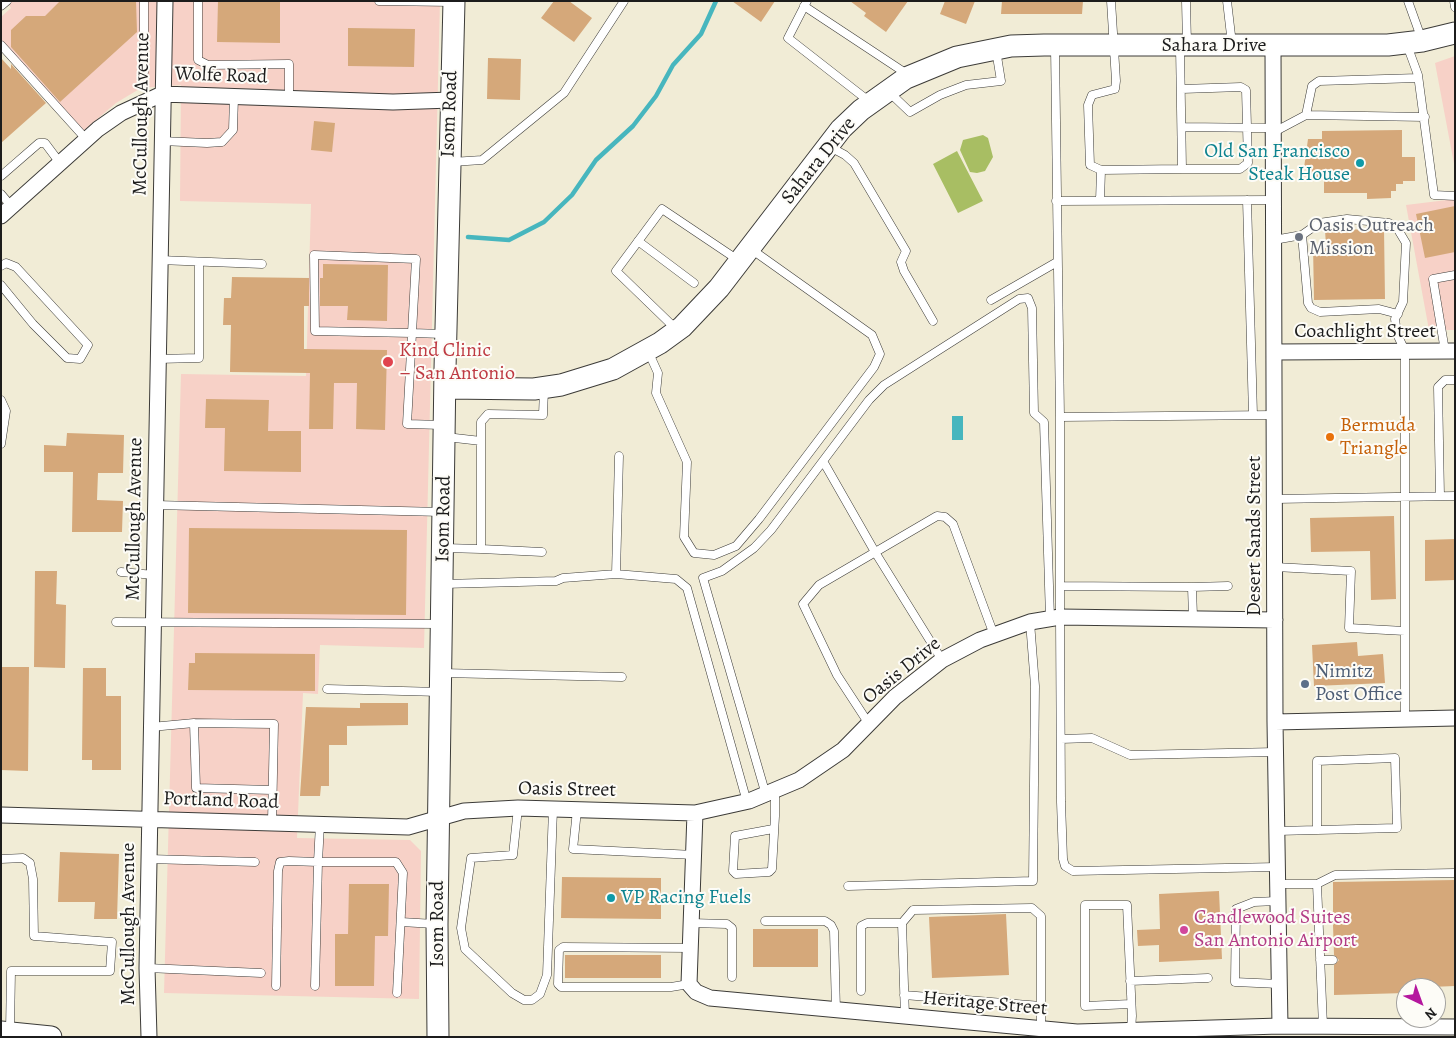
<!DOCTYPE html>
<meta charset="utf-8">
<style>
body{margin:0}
#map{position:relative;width:1456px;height:1038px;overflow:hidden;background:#f1ecd6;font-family:Alegreya,serif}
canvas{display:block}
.frame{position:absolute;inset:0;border:2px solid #1c1c1c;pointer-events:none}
.north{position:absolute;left:1396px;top:978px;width:50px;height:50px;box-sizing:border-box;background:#fdfcf7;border:1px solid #a3a29f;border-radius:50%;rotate:138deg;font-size:14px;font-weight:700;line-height:20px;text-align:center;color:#1c1c1c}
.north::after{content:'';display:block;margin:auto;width:18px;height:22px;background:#b5179e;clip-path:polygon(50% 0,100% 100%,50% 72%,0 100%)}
</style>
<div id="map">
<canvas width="1456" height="1038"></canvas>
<div class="frame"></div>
<div class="north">N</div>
</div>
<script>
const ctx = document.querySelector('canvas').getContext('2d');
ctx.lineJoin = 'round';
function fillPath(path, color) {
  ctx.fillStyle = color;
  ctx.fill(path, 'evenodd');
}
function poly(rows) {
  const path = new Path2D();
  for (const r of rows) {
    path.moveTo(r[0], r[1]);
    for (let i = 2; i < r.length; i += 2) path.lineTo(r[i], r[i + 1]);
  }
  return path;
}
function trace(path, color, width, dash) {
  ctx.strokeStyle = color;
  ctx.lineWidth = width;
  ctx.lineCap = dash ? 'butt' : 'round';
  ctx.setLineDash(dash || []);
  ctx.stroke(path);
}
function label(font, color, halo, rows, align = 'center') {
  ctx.font = font + ' Alegreya,serif';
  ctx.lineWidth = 4;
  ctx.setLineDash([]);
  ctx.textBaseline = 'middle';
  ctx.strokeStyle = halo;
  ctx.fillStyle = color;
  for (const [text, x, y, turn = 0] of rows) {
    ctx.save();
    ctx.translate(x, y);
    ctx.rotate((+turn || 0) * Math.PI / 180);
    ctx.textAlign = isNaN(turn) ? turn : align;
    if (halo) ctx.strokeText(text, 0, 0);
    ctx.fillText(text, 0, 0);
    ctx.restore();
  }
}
const built = poly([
 [6,1,440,1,424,648,320,645,318,694,303,693,297,838,410,840,421,851,419,999,164,993,181,374,306,376,311,204,180,201,181,85,141,88,116,103,82,132,1,41,1,17,11,8],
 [1455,56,1455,169,1435,63],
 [1455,199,1455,330,1429,330,1406,205]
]);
const green = poly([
 [983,135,988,138,993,157,985,171,977,173,970,172,960,150,963,140],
 [957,151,983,201,958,213,933,164]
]);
const water = poly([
 [952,416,963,416,963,440,952,440]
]);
const stream = poly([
 [468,237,509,240,544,222,572,195,596,160,633,126,656,96,673,65,701,34,716,1]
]);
const building = poly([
 [60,1,136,1,137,32,60,102,11,47,11,30,26,16,45,16],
 [218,1,280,1,280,43,217,42],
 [554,1,569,1,592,18,574,42,541,18],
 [732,1,775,1,761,22],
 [850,1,908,1,886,32,864,16,866,13],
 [945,1,975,1,966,24,940,14],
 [1002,1,1083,1,1082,14,1001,14],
 [348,28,415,29,414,67,348,66],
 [1,58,11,69,11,64,46,103,1,143],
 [488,58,521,59,520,100,487,99],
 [314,121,335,123,332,152,311,150],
 [1402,130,1402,157,1415,157,1415,181,1403,181,1403,184,1396,184,1396,191,1391,191,1391,198,1367,199,1367,193,1324,193,1324,177,1308,177,1308,172,1304,168,1308,139,1322,139,1322,131],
 [1455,206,1455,252,1425,258,1416,214],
 [1384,229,1385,299,1314,300,1313,245,1326,245,1325,230],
 [323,264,388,265,387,321,347,320,348,306,320,306,320,278,323,278],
 [232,277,309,278,309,306,304,306,304,349,387,350,385,430,356,429,357,383,334,383,333,429,309,429,310,373,230,372,231,325,223,325,224,298,231,298],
 [206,399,269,400,268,431,301,431,301,472,224,471,225,428,205,428],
 [67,433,124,435,123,473,98,473,97,500,123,501,122,532,72,532,73,472,44,472,44,445,66,446],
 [1394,516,1396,599,1371,600,1370,551,1311,552,1310,518],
 [189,528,407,530,406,615,188,613],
 [1455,539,1455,580,1425,581,1425,540],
 [35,571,57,571,56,604,66,605,65,668,34,667],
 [1357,642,1358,656,1383,654,1385,683,1314,686,1312,645],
 [195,653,315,654,315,691,188,690,189,663,195,663],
 [1,667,29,667,28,771,1,770],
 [83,668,106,668,106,696,121,696,121,770,92,770,92,760,82,760],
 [360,703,408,703,408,725,347,726,347,745,329,745,329,786,321,786,320,796,300,796,306,707,360,708],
 [60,852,119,854,117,919,94,919,95,902,58,902],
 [562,877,661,878,661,919,561,918],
 [1455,880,1455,986,1406,988,1406,993,1334,995,1334,965,1339,960,1334,955,1333,925,1339,919,1333,913,1333,882],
 [349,884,389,884,388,936,375,936,374,986,335,986,335,934,348,934],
 [1219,891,1222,959,1159,962,1159,945,1138,946,1137,930,1160,929,1159,894],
 [1006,914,1009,975,932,978,929,917],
 [753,929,818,929,818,967,753,967],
 [565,955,661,955,661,978,565,978]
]);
const lane = poly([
 [144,1,144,72],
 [198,1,198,60,208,65,289,64,289,99],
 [379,1,452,2],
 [807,1,788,38,870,102],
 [1111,1,1116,81,1115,89,1092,95,1088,105,1090,165,1101,170,1182,169,1180,47],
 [1186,1,1187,44],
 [1227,1,1232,44],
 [1408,1,1422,40],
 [1454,1,1455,7],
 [1,6,7,1],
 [804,6,907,74],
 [1,45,86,139],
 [1407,45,1418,75,1434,195,1455,196],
 [1055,47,1060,417],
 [1182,89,1241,87,1246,90,1248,163,1240,169,1182,169],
 [890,93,910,112,940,95,966,85,1001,81,996,50],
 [1306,115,1312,86,1319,81,1418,78],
 [1182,127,1274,128],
 [1274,132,1306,115,1425,117],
 [161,141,207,143,222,142,233,130,234,97],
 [830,147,845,155,854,163,906,251,901,262,904,271,933,321],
 [452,162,482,160,564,93,624,1],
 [1,176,39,143,45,143,60,163],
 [1,194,12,207],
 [1247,200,1253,415],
 [1056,201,1274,200],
 [1100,201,1101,170],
 [1302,235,1308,303,1311,308,1320,312,1379,309,1398,314],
 [1274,240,1302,235,1319,223,1347,219,1389,223,1397,228,1406,243,1403,302,1395,319,1397,334,1405,351,1405,719],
 [638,241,694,283],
 [159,260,262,264],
 [1,266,6,263,16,267,88,345,80,359,67,358,33,324,1,285],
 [991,300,1057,262],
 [677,330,616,271,662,209,738,260],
 [648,351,658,373,656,393,687,462,684,537,694,553,714,555,736,546,759,519,874,367,880,354,872,335,751,249],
 [1445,351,1433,279,1455,275],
 [157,359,199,358,199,262],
 [1,400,6,411,1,444],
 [1275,415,1060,417,1060,617,1061,802,1063,859,1065,866,1073,871,1277,867],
 [442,425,407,424,412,333,416,259,314,255,315,331,412,333,443,334],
 [446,437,481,441],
 [823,461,869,400,884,385,1019,299,1028,298,1032,308,1034,413,1044,422,1050,618],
 [1440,496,1438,387,1445,380,1455,380],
 [1275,499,1455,496],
 [155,505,442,512],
 [444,548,481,549,481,422,488,414,543,415,544,389],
 [481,549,542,552],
 [1275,567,1351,571,1349,628,1405,631],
 [121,572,154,575],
 [616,574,619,456],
 [443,584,556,581,563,578,616,574,676,579,687,588,747,802],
 [1060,586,1192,587,1193,617],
 [1192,587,1228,586],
 [116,622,440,624],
 [442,673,622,677],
 [327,689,440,692],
 [194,723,196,788,272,790],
 [869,724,837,675,803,604,819,585,937,516,945,517,953,524,994,635],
 [151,727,194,723,274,724,272,822],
 [1061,739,1092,738,1130,755,1276,752],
 [766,795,703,578,722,571,754,548,771,530,823,461,875,552,942,660],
 [518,808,513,855,471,858,461,928,465,949,512,993,524,1000,532,1000,540,994,547,975,553,809],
 [577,810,573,849,694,855],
 [320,824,318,862,396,862,403,873,397,993],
 [773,829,735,836,733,871,736,874,769,872,772,869,775,816,775,792],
 [1277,831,1397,828,1395,758,1317,761,1317,830],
 [1,859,23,858,30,863,33,879,34,936,112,942,110,971,11,971,10,1031],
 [149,859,255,862],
 [1277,884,1317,884,1323,1026],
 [1317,884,1335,875,1455,873],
 [848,886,1033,881,1035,686,1030,622],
 [1277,901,1254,902,1236,909,1235,982,1279,984],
 [1319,919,1333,919],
 [765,921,825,921,831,925,834,931,836,1011],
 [401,922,435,924],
 [691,923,727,924,732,928,732,977],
 [1320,960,1333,960],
 [147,968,261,973],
 [1130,981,1208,978],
 [689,984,671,987,561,987,558,984,559,950,563,947,690,948],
 [276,986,278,871,280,862,289,861,318,862,315,986],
 [861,991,861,926,867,923,902,923],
 [904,995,1041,1006],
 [905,1017,902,923,913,910,1032,908,1041,916,1041,1030],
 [1131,1030,1132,1016,1127,905,1085,905,1085,1006,1131,1004]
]);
const street = poly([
 [1273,46,1275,722,1280,1026],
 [1,216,98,129,121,113,162,94,393,102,451,100],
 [1275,352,1455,351],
 [1275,722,1455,718],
 [695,813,689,984,696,992,710,998,1077,1032,1280,1026,1455,1027],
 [1,815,408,827,464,811,518,808,695,813,749,801,799,780,843,750,895,697,942,660,980,640,1030,622,1060,617,1275,620],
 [149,1037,147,968,165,1]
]);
const secondary = poly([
 [445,388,534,389,561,385,613,369,660,343,682,327,719,288,841,129,861,110,906,78,957,57,1011,46,1044,45,1388,45,1422,41,1455,33],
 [1,1032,51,1037],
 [438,1037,437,924,445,369,454,1]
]);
const markers = [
 [1360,163,5,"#0f9aa8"],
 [1299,237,5,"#6b7280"],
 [388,362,6,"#e0444e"],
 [1330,437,5,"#e8710a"],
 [1305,684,5,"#5c6f8a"],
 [611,898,5,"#0f9aa8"],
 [1184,930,5,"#d1479c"]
];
const streetNames = [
 ["Sahara Drive",1214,46],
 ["Wolfe Road",221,76,2],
 ["McCullough Avenue",142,114,-89],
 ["Isom Road",450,114,-88],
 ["Sahara Drive",819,161,-51],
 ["Coachlight Street",1365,332],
 ["McCullough Avenue",135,519,-89],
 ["Isom Road",444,519,-89],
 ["Desert Sands Street",1255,536,-90],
 ["Oasis Drive",902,671,-39],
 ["Oasis Street",567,790,1],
 ["Portland Road",221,801,2],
 ["McCullough Avenue",129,924,-90],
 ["Isom Road",438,924,-90],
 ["Heritage Street",985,1004,5]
];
const cultureNames = [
 ["Old San Francisco",1350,152],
 ["Steak House",1350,175],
 ["VP Racing Fuels",621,898,"left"]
];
const worshipNames = [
 ["Oasis Outreach",1309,226],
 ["Mission",1309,249]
];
const healthNames = [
 ["Kind Clinic",399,351],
 ["– San Antonio",399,374]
];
const foodNames = [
 ["Bermuda",1340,426],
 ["Triangle",1340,449]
];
const serviceNames = [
 ["Nimitz",1315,672],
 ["Post Office",1315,695]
];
const hotelNames = [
 ["Candlewood Suites",1194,918],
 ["San Antonio Airport",1194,941]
];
fillPath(built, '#f7d1c7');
fillPath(green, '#a8be63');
fillPath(water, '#47b6be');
trace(stream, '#47b6be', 4.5);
fillPath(building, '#d5a87a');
trace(lane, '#3c3b38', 9);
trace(street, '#3c3b38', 17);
trace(secondary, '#3c3b38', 23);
trace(lane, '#fff', 8);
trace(street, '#fff', 15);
trace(secondary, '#fff', 21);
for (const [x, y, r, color] of markers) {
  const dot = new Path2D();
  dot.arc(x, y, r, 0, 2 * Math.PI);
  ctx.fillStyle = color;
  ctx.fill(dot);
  trace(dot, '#fdfcf7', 2);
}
label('20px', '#1c1c1c', '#fdfcf7', streetNames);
label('20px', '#0d838f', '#fdfcf7', cultureNames, 'right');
label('20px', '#5b616d', '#fdfcf7', worshipNames, 'left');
label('20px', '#be3a42', '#fdfcf7', healthNames, 'left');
label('20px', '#c56008', '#fdfcf7', foodNames, 'left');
label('20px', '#4e5e75', '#fdfcf7', serviceNames, 'left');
label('20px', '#b23c85', '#fdfcf7', hotelNames, 'left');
</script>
